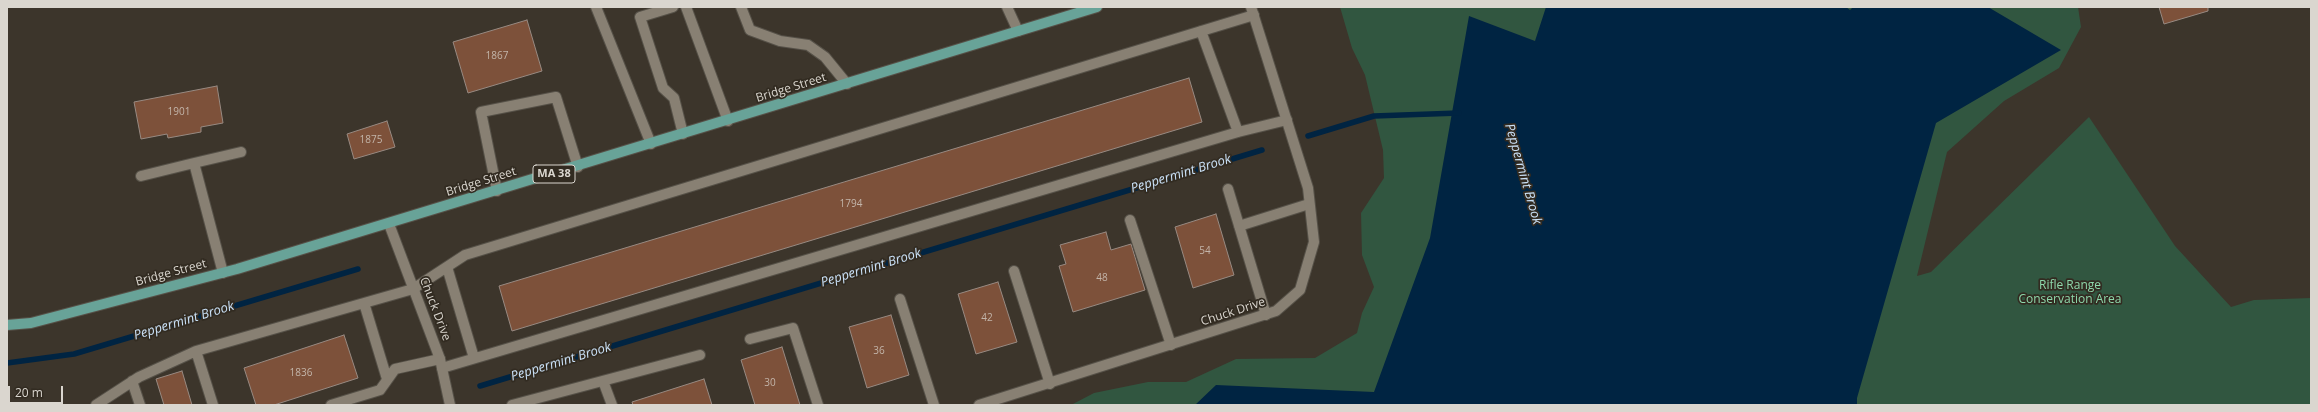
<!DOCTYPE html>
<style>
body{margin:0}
#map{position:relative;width:2318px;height:412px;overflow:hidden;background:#3c352b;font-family:"Open Sans",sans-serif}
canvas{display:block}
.frame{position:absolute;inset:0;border:8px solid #dad6cf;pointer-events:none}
.scale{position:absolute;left:8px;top:386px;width:55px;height:18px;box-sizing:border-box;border:2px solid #dad6cf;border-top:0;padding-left:5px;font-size:12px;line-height:14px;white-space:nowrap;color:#dad6cf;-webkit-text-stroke:3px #322b21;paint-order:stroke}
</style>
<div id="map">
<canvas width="2318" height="412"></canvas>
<div class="frame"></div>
<div class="scale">20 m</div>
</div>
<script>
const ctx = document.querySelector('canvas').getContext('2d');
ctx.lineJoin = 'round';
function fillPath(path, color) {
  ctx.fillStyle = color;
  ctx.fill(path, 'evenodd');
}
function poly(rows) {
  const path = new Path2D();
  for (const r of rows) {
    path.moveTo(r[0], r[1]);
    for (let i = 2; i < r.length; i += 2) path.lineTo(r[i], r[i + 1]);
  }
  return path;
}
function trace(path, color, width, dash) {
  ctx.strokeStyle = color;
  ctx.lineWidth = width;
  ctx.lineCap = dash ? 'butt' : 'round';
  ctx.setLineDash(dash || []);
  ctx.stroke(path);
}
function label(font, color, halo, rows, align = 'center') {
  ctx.font = font + ' "Open Sans",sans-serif';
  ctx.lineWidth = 3.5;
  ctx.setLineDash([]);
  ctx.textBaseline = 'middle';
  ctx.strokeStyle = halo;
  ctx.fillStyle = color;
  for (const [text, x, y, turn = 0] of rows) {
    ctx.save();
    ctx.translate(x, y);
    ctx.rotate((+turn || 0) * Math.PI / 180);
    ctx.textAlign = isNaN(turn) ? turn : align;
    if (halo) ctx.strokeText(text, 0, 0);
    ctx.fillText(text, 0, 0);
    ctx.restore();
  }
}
const green = poly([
 [1340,7,2078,7,2081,27,2059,68,2004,101,1947,152,1917,276,1931,272,2089,117,2175,246,2231,307,2254,300,2311,298,2311,405,1071,405,1094,393,1148,382,1186,382,1236,359,1315,358,1357,333,1362,313,1374,287,1362,255,1361,213,1384,178,1383,150,1365,75,1352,48]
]);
const water = poly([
 [1546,7,1846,7,1850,10,1853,7,1988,7,2061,50,1936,123,1857,398,1857,405,1195,405,1216,385,1374,392,1430,238,1469,16,1535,41]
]);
const stream = poly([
 [1308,136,1374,116,1459,113],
 [7,363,74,354,358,269],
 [480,386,1262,150]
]);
const building = poly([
 [2159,7,2208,7,2208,11,2164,24,2159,7],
 [527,20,542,71,468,93,453,42,527,20],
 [1189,78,1202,122,512,331,499,286,1189,78],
 [217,86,223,123,201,127,201,132,168,138,167,134,141,139,134,102,217,86],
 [387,121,395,147,354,159,347,134,387,121],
 [1216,214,1234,275,1193,288,1175,227,1216,214],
 [1106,232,1111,250,1131,244,1145,290,1073,312,1059,266,1066,264,1060,245,1106,232],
 [998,282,1017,342,976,354,958,294,998,282],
 [891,315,909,375,867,388,849,327,891,315],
 [344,335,358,378,274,405,256,405,244,368,344,335],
 [782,347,800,405,755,405,741,360,782,347],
 [182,371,192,405,164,405,156,379,182,371],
 [704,379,712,405,633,405,632,402,704,379]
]);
const lane = poly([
 [673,7,640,17,663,88,674,98,683,134],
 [686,7,728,121],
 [741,7,750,30,780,41,808,45,825,57,847,84],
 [1007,7,1018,31],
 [1201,31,1238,132],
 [194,163,241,152],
 [141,176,194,163,223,273],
 [1228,189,1266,315],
 [497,191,481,112,556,97,578,167],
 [1130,220,1171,345],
 [1239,226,1309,204],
 [447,267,474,358],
 [1014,271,1050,384],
 [900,299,934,405],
 [364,303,387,379],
 [750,339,793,328,818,405],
 [442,368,1238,132,1287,120],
 [132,381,140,405],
 [603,381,612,405],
 [96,405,139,377,196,351],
 [213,405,196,351,413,289,465,255,1254,15],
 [331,405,380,390,395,369,440,359],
 [512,405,700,355]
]);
const street = poly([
 [596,7,651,144],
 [389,224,440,359,450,405],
 [979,405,1276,311,1300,290,1314,242,1308,188,1251,7]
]);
const primary = poly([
 [7,325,31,323,237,269,1097,7]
]);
const numberNames = [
 ["1867",497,56],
 ["1901",179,112],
 ["1875",371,140],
 ["1794",851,204],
 ["54",1205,251],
 ["48",1102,278],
 ["42",987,318],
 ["36",879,351],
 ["1836",301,373],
 ["30",770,383]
];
const shields = [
 [554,174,42]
];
const shieldNames = [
 ["MA 38",554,174]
];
const streetNames = [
 ["Bridge Street",791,88,-17],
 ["Bridge Street",481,182,-17],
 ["Bridge Street",171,273,-15],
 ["Chuck Drive",435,309,69],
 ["Chuck Drive",1233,312,-18]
];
const parkNames = [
 ["Rifle Range",2070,286],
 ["Conservation Area",2070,300]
];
const waterNames = [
 ["Peppermint Brook",1181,174,-17],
 ["Peppermint Brook",1523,174,74],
 ["Peppermint Brook",871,268,-17],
 ["Peppermint Brook",184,321,-17],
 ["Peppermint Brook",561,362,-17]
];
fillPath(green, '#315640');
fillPath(water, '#002442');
trace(stream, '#002442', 5.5);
fillPath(building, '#7d513a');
trace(building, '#988a82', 1);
trace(lane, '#565148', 12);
trace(street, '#565148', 12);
trace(primary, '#565148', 12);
trace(lane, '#888073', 10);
trace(street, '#888073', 10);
trace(primary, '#68a398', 10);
label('10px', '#c3b5aa', null, numberNames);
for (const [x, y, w] of shields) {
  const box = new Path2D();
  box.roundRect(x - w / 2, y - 9, w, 18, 3);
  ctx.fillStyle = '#322b21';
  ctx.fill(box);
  trace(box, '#dad6cf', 1);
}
label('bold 11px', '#dad6cf', null, shieldNames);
label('12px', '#dad6cf', '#322b21', streetNames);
label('12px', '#8ed8ab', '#322b21', parkNames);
label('italic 13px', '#cae1f7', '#322b21', waterNames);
</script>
